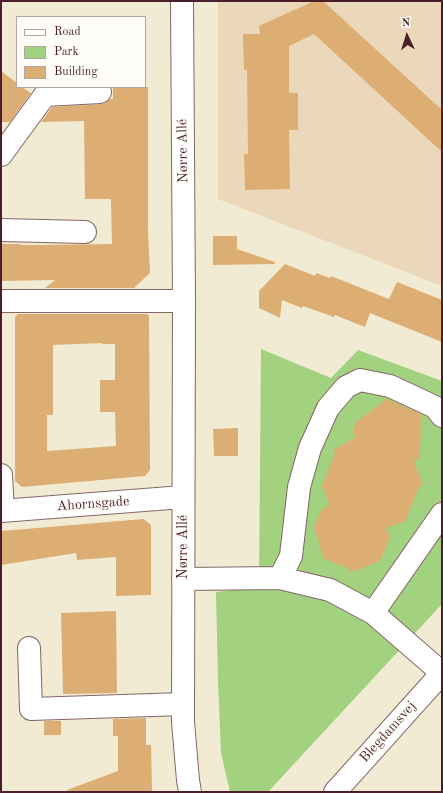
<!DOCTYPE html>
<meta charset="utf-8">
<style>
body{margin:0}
#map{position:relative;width:443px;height:793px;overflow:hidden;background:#f1ebd3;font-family:"Old Standard TT",serif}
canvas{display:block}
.frame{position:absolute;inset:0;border:2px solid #4a1f2b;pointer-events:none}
.legend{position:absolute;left:16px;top:16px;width:130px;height:72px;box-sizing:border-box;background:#fdfcf7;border:1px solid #b5a4a5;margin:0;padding:5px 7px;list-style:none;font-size:12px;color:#4a1f2b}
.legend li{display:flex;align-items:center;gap:8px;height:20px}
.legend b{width:20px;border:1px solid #b5a4a5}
.north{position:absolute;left:387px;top:16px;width:40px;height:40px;-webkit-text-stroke:3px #fdfcf7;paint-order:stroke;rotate:356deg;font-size:11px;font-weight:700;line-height:16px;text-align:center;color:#4a1f2b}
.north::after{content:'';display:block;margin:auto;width:14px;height:18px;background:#4a1f2b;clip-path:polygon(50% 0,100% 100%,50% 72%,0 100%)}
</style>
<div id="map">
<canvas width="443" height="793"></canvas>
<div class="frame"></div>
<ul class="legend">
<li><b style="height:5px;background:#fff"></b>Road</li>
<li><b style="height:11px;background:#a2d17f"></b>Park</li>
<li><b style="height:11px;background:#ddae74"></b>Building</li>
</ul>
<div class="north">N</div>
</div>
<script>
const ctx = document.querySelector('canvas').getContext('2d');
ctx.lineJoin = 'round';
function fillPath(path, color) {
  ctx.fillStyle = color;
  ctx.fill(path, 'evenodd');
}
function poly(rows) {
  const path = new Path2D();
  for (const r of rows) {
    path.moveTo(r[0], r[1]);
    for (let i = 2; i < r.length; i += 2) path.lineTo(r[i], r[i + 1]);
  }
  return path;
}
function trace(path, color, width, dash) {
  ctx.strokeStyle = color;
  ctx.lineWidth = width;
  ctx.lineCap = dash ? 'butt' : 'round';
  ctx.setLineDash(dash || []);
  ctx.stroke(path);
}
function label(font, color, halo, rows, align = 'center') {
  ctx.font = font + ' "Old Standard TT",serif';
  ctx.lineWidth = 3;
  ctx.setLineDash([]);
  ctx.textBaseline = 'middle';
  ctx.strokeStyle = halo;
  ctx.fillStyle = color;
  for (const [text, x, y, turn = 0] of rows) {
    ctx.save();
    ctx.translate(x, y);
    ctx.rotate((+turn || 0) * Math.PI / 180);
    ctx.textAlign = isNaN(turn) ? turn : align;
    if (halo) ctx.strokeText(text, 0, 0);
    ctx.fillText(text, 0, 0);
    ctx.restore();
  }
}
const built = poly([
 [218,1,442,1,442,286,218,199]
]);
const green = poly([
 [261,349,331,378,358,350,442,381,442,604,268,792,230,792,221,753,218,680,216,592,259,586]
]);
const building = poly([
 [314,1,323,1,442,110,442,152,314,34,289,46,289,93,298,93,298,130,289,130,290,189,245,190,244,154,248,154,247,70,244,70,243,34,260,34,259,26],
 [1,71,17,83,17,87,22,87,31,93,10,122,1,122],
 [113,87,148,87,148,230,150,273,135,287,135,288,45,288,55,280,1,281,1,244,20,244,20,245,40,245,112,244,111,199,85,199,84,121,41,122,52,107,101,104,106,103,110,99,113,99],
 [213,236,237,236,237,249,275,262,275,264,213,265],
 [285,264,315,276,316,273,330,278,331,276,389,299,397,282,442,300,442,342,370,313,365,327,335,315,334,317,303,306,302,308,282,300,280,318,259,308,259,291],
 [18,314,147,314,149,316,150,470,145,476,22,487,15,481,15,317],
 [102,343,102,344,115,344,115,380,100,380,100,412,115,412,116,446,47,451,47,415,53,415,53,345],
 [387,399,421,414,420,458,414,461,423,485,419,487,405,521,386,528,390,537,380,561,358,570,350,572,348,568,324,559,314,527,322,509,330,506,322,486,335,453,334,449,356,437,353,431,356,422],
 [238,428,238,456,214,456,213,429],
 [144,519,151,525,151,595,116,596,116,557,77,560,76,553,1,565,1,531],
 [116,611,117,693,63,694,61,613],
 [146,718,146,745,151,745,152,792,68,792,67,790,118,771,118,736,113,736,113,719],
 [44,721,61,721,61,735,44,735]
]);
const minor = poly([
 [182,1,184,301,183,722,188,780,190,792],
 [1,155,45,95,100,92],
 [1,230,85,232],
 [1,301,184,301],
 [1,475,3,511],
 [1,511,183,497],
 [280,578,291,556,299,487,310,448,328,408,346,387,360,380,390,386,435,407,442,416],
 [183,579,280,578,330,590,373,613,442,673],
 [373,613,442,514],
 [29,648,31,709,183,704],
 [335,792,442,673]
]);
const streetNames = [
 ["Nørre Allé",183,151,-91],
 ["Ahornsgade",93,504,-4],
 ["Nørre Allé",183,547,-90],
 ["Blegdamsvej",388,732,-48]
];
fillPath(built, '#ebd8ba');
fillPath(green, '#a2d17f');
fillPath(building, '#ddae74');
trace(minor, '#846666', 24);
trace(minor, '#fff', 22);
label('14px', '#4a1f2b', '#fdfcf7', streetNames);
</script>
